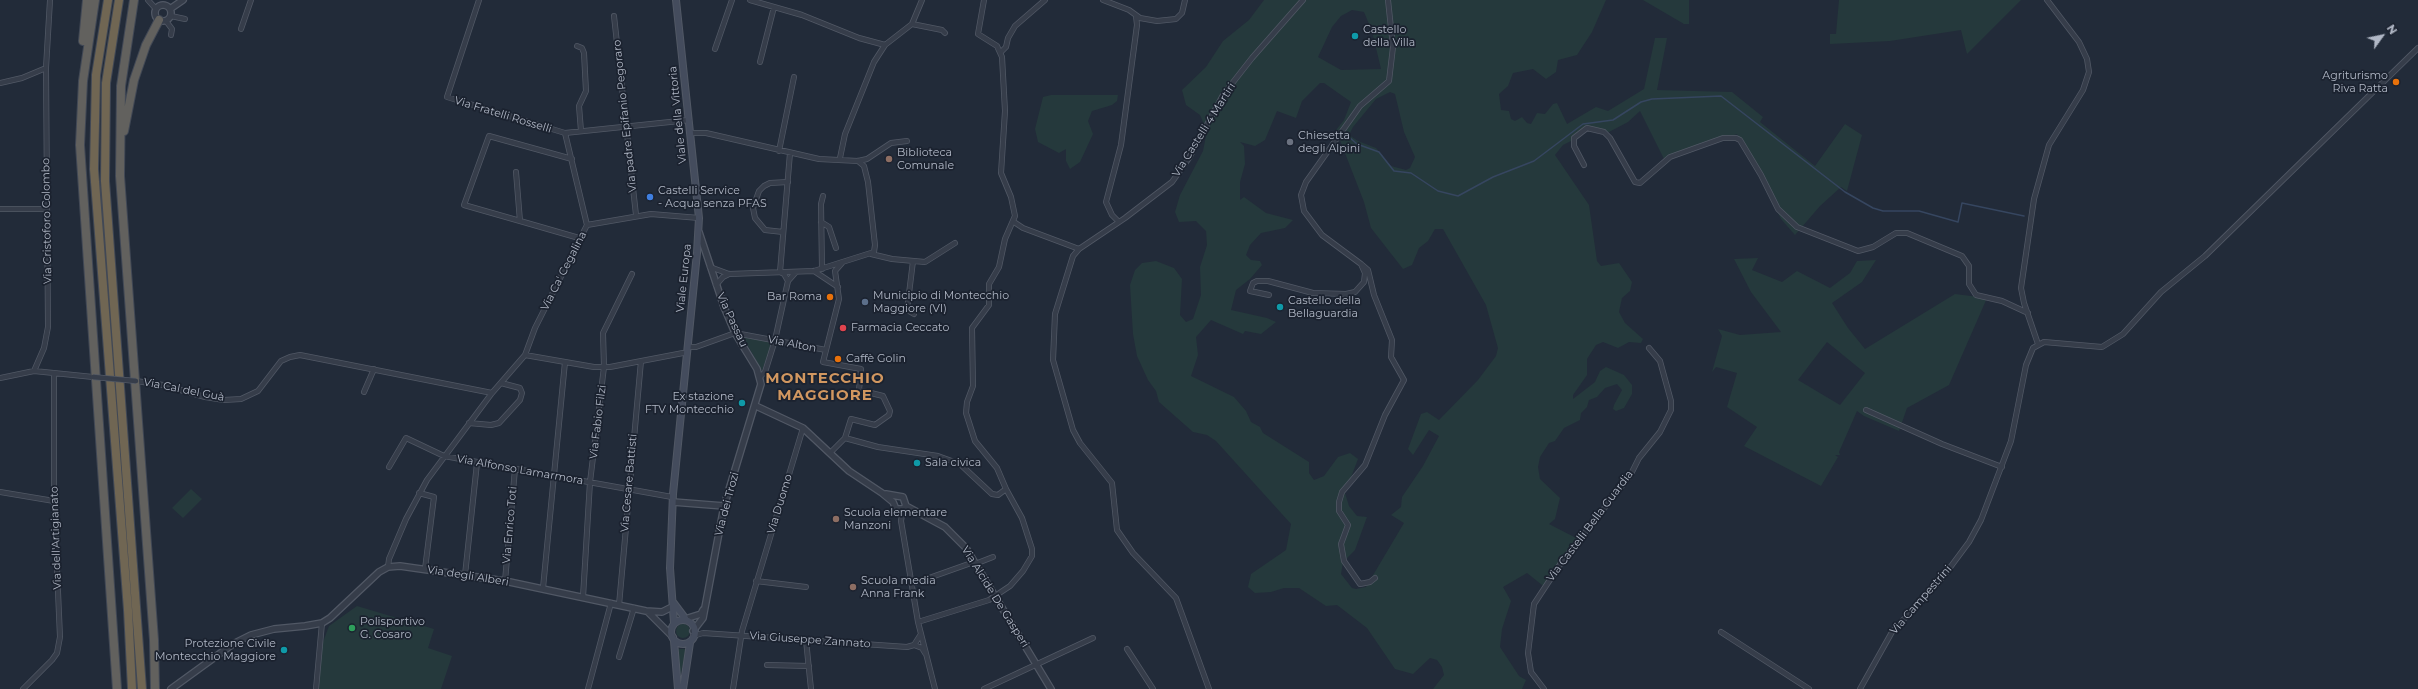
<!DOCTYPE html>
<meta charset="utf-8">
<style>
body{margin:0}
#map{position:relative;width:2418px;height:689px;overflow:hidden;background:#222b39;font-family:Montserrat,sans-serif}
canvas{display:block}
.north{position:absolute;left:2362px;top:16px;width:40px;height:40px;-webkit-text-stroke:3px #1b222f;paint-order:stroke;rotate:57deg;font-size:11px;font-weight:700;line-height:16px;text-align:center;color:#b1b8c6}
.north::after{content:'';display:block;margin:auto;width:14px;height:18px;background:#b1b8c6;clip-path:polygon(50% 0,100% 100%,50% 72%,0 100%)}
</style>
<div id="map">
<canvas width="2418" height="689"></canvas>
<div class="north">N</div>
</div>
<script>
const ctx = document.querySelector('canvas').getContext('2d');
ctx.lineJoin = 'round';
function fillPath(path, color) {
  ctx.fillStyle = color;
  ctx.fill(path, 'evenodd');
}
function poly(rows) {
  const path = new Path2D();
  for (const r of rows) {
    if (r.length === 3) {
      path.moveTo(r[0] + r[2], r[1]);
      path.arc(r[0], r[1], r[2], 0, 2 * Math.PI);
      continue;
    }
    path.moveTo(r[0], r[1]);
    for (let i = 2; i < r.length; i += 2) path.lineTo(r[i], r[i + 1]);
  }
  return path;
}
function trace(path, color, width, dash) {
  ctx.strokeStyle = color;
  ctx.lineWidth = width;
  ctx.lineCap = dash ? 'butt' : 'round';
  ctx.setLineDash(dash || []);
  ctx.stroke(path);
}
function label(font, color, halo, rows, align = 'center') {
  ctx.font = font + ' Montserrat,sans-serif';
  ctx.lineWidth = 3.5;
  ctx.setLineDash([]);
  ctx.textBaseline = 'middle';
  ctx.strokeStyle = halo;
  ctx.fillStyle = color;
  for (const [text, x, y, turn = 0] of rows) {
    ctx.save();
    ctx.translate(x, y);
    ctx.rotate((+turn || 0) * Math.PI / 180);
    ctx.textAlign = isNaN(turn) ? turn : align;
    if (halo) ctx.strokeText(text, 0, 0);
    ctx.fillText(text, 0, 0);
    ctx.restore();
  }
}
const green = poly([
 [1264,0,1606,0,1592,32,1577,55,1558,60,1556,72,1546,79,1533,69,1513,73,1508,86,1499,94,1501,110,1509,111,1511,119,1515,121,1522,117,1527,123,1531,124,1537,113,1545,114,1553,104,1557,103,1567,124,1596,107,1608,111,1644,89,1655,38,1667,38,1657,90,1732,92,1763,117,1760,122,1815,166,1845,124,1862,135,1847,191,1841,187,1820,206,1795,235,1781,219,1737,134,1664,159,1640,111,1628,122,1609,132,1584,130,1572,140,1573,144,1571,141,1563,145,1555,155,1589,205,1597,261,1601,266,1619,263,1632,282,1630,291,1622,298,1619,312,1625,323,1643,339,1641,343,1629,342,1618,348,1603,342,1596,345,1587,359,1587,375,1573,395,1573,399,1595,382,1600,371,1606,367,1624,375,1632,385,1632,394,1624,408,1616,411,1613,409,1614,405,1622,390,1617,384,1605,388,1597,397,1589,400,1587,407,1581,413,1580,420,1564,428,1555,441,1549,443,1540,457,1538,467,1540,479,1560,498,1555,519,1549,524,1580,540,1556,568,1547,589,1527,573,1503,587,1511,601,1502,629,1500,647,1519,676,1526,680,1522,689,1433,689,1444,675,1442,667,1437,660,1430,658,1413,674,1395,669,1367,628,1337,605,1326,606,1299,588,1284,588,1271,592,1255,593,1248,587,1251,574,1286,550,1291,524,1216,441,1207,435,1193,432,1159,402,1156,391,1148,380,1137,356,1133,334,1130,285,1135,270,1142,263,1156,261,1174,268,1182,279,1180,315,1186,322,1193,319,1201,295,1200,267,1207,245,1206,231,1196,221,1179,222,1175,212,1180,195,1203,151,1207,131,1200,115,1186,105,1182,90,1206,67,1223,41,1249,20],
 [1352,10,1364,12,1372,31,1381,69,1341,70,1318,57,1332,27,1341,16],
 [1320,83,1324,83,1351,102,1344,120,1336,130,1364,202,1371,228,1403,269,1412,265,1419,248,1428,241,1435,229,1443,229,1486,305,1498,348,1496,356,1478,380,1439,420,1427,412,1421,414,1408,449,1413,455,1429,430,1439,436,1423,466,1402,497,1401,507,1391,515,1404,523,1366,587,1356,589,1352,588,1341,574,1343,562,1355,550,1367,517,1357,516,1349,506,1345,493,1358,459,1350,453,1338,457,1324,476,1314,480,1309,473,1309,462,1263,433,1260,427,1251,422,1246,411,1234,397,1191,376,1198,355,1196,337,1211,320,1243,334,1245,331,1261,334,1276,322,1267,318,1231,310,1236,290,1250,279,1262,265,1260,261,1251,260,1246,255,1250,245,1261,233,1285,228,1293,220,1266,213,1244,197,1240,200,1240,182,1245,164,1244,146,1240,142,1255,146,1265,140,1277,111,1296,118,1302,101],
 [1390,92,1395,94,1404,132,1415,157,1410,168,1406,170,1391,166,1376,148,1358,141,1349,135,1353,127,1376,99],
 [1643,0,1689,0,1689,24,1684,24],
 [1839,0,2021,0,1967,54,1961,30,1890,41,1830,44,1830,34,1836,34],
 [1051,95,1118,95,1117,101,1112,105,1092,111,1088,121,1093,134,1080,162,1070,169,1066,161,1066,149,1059,153,1038,142,1035,129,1043,97],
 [1758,258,1752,270,1782,282,1797,271,1830,288,1850,273,1857,261,1876,260,1862,282,1832,303,1848,328,1865,349,1955,294,1987,298,1949,385,1907,408,1899,431,1864,416,1857,411,1839,452,1840,455,1835,455,1838,457,1821,486,1744,446,1757,427,1727,407,1737,373,1716,367,1712,372,1722,336,1718,329,1740,335,1781,332,1751,292,1734,259],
 [1827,342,1865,373,1840,405,1798,380],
 [743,337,772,342,762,371],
 [191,489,202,499,183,518,172,508],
 [357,606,434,629,428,648,452,656,441,689,318,689,320,650,329,626],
 [683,631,7],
 [678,649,686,649,679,683]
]);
const stream = poly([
 [1349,137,1357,144,1379,152,1394,171,1411,173,1438,191,1458,196,1493,177,1534,161,1583,124,1613,120,1641,102,1652,99,1721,96,1845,192,1873,208,1883,211,1919,211,1958,222,1962,203,2024,216]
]);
const minor = poly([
 [148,0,156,9],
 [479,0,447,97,565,133,689,120],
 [750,0,802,15,859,38,885,45],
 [1103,0,1129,10,1140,18,1157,21,1176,19,1182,13,1185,0],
 [171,16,185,19],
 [614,16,636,215],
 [166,21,172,29,171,35],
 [912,24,942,30,945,33],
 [241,29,251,0],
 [577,46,582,48,584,53,586,91,579,106,581,131],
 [715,49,732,0],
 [1001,52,1006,47,1008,38,1015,26,1045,0],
 [760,62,774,7],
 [0,83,22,78,46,68],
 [565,133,587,225],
 [691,133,706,133,819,159,858,161,867,159,891,143,907,141],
 [779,151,794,77],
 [840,158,845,134,874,62,885,45,912,24,922,0],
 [1584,165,1574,146,1574,138,1587,128,1604,132,1610,138,1635,182,1640,183,1670,157,1723,138,1736,138,1740,140,1761,175,1778,209,1797,227,1858,251,1873,247,1896,233,1907,233,1962,256,1969,266,1969,284,1976,295,2002,301,2028,313],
 [516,172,520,221,579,238],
 [0,209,46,209],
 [520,221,464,205,489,136,572,159],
 [821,222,829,227,836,248],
 [1014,222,1023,228,1079,249],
 [1119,222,1112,215,1106,202,1121,145,1137,25,1136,16],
 [783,232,765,230,755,218,753,208,759,191,764,186,770,183,788,182],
 [871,254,892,259,925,262,955,243],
 [913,261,907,310,914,314],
 [842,263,835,271,839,299,823,362,861,369,859,390,883,396,890,411,889,415,875,425,851,419,845,438],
 [1361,264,1368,270,1374,295,1392,340,1391,357,1404,380,1385,415,1365,465,1342,492,1339,502,1339,511,1348,525,1341,544,1344,561,1360,584,1370,582,1375,578],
 [710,267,729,274,814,271,874,252,875,245,868,182,864,166,858,161],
 [822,269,821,204,823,196],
 [814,271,838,287],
 [788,281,784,274,780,272,790,153],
 [716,285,723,277,729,274],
 [1269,295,1250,291,1253,283,1257,281,1268,281,1313,293,1346,294,1355,292,1364,282,1365,273,1361,264,1322,235,1304,211,1301,195,1306,182,1360,106,1389,81,1393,47,1388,0],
 [2038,344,2024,303,2021,288,2034,199,2049,145,2083,90,2089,72,2087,59,2079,42,2047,0],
 [688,347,696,347,735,333,826,350],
 [525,355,535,328,587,225,651,214,699,218],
 [34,371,44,348,48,327,46,68,50,0],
 [760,377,765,372,775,340,788,281,796,272],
 [0,378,34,371,93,377],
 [136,381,163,385,205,397,224,400,241,399,258,391,281,361,290,357,300,355,492,393],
 [364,392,374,369],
 [1866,410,1942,444,2002,467],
 [469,423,491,425,499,423,520,400,522,393,520,388,501,383],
 [845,438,878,447,938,456,960,464,992,494,998,495,1006,489,997,468,975,441,966,413,967,402,973,386,972,328,989,305,989,284,999,267,1005,239,1015,216,1011,197,1001,173,1005,111,1002,57,997,46,978,34,984,0],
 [830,453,845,438],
 [389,467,406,438,444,456,672,497],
 [0,492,54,501],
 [419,493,434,497,425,569],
 [903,509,901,521,918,622,935,689],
 [975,564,993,557],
 [388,567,389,559,406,519,427,480,492,393,525,355,594,367,610,367,683,353],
 [465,575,477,463],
 [505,581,515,469],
 [756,581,806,587],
 [912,584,974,562],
 [543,588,565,362],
 [583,597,590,482,604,367,603,333,632,274],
 [619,605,641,361],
 [918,622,989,600,1010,586,1023,571,1032,556,1032,549,1022,518,1006,489],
 [1721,632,1809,689],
 [693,636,703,633,907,647,914,645,921,634],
 [806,640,811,689],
 [914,645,922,648,925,653],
 [1127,649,1153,689],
 [619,657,634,608],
 [767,665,809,666],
 [23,689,52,660,57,653,60,637,54,501,54,373],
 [316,689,322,623],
 [588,689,611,603],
 [733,689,742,631,803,428],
 [984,689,1093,638],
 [1209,689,1176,598,1133,553,1117,530,1112,483,1080,443,1073,430,1053,360,1055,314,1073,256,1079,249,1125,218,1172,182,1189,158,1223,95,1252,58,1303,0],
 [1544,689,1531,672,1528,653,1534,604,1563,560,1630,476,1639,458,1660,432,1671,410,1671,401,1660,361,1649,348],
 [1860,689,1892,632,1943,577,1969,542,1981,520,2011,441,2026,365,2033,348,2044,342,2102,347,2123,334,2161,292,2205,256,2418,48]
]);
const tertiary = poly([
 [163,13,8],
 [170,9,183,0],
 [756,406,803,428,849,471,882,493,893,502,896,509,903,509,906,506],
 [886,494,903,497,906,506],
 [673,502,724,506],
 [906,506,945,527,966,548,1051,689],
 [648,612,673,637],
 [685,619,701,614,703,610],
 [693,631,703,618,724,506,761,384,757,369,735,333,724,307,699,232],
 [171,689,233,644,251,635,274,629,305,626,322,623,330,618,379,572,388,567,400,566,505,581,646,611,662,612,672,607]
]);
const secondary = poly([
 [673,602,685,618],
 [683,632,12],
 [674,623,670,568,673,494,697,253,699,218,676,0],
 [674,641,678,689],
 [683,689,690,643]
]);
const trunk = poly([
 [95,0,83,81,80,145,117,689],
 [134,0,121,86,120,176,154,640,155,689],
 [83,41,87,0],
 [124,131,134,80,146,45,159,20]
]);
const motorway = poly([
 [108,0,96,75,94,169,128,610,132,689],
 [119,0,106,83,105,181,142,689]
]);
const minorBridge = poly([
 [93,377,136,381]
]);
const markers = [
 [1355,36,4,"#0f9aa8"],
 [2396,82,4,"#e8710a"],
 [1290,142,4,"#6b7280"],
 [889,159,4,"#8d6e63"],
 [650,197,4,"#3f7fe0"],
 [830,297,4,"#e8710a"],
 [865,302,4,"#5c6f8a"],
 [1280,307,4,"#0f9aa8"],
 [843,328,4,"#e0444e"],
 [838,359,4,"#e8710a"],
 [742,403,4,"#0f9aa8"],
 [917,463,4,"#0f9aa8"],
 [836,519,4,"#8d6e63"],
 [853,587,4,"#8d6e63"],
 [352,628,4,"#2e9e5b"],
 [284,650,4,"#0f9aa8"]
];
const poiNames = [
 ["Castello",1363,30],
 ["della Villa",1363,43],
 ["Agriturismo",2388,76,"right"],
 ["Riva Ratta",2388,89,"right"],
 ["Chiesetta",1298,136],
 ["degli Alpini",1298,149],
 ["Biblioteca",897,153],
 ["Comunale",897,166],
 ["Castelli Service",658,191],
 ["- Acqua senza PFAS",658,204],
 ["Municipio di Montecchio",873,296],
 ["Maggiore (VI)",873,309],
 ["Bar Roma",822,297,"right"],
 ["Castello della",1288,301],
 ["Bellaguardia",1288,314],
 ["Farmacia Ceccato",851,328],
 ["Caffè Golin",846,359],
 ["Ex stazione",734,397,"right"],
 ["FTV Montecchio",734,410,"right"],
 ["Sala civica",925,463],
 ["Scuola elementare",844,513],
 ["Manzoni",844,526],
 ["Scuola media",861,581],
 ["Anna Frank",861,594],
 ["Polisportivo",360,622],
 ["G. Cosaro",360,635],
 ["Protezione Civile",276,644,"right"],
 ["Montecchio Maggiore",276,657,"right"]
];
const streetNames = [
 ["Via Fratelli Rosselli",503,115,17],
 ["Viale della Vittoria",678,115,-96],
 ["Via padre Epifanio Pegoraro",625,116,-96],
 ["Via Castelli 4 Martiri",1204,130,-58],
 ["Via Cristoforo Colombo",47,221,-91],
 ["Via Ca' Cegalina",564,271,-63],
 ["Viale Europa",684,278,-84],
 ["Via Passau",732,320,65],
 ["Via Alton",792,344,11],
 ["Via Cal del Guà",184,390,11],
 ["Via Fabio Filzi",598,422,-83],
 ["Via Alfonso Lamarmora",520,470,10],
 ["Via Cesare Battisti",629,483,-85],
 ["Via dei Trozi",727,504,-75],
 ["Via Duomo",780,504,-73],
 ["Via Enrico Toti",510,525,-85],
 ["Via Castelli Bella Guardia",1590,526,-53],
 ["Via dell'Artigianato",56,538,-92],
 ["Via degli Alberi",468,576,9],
 ["Via Alcide De Gasperi",995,597,58],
 ["Via Campestrini",1921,600,-49],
 ["Via Giuseppe Zannato",810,640,4]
];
const districtNames = [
 ["MONTECCHIO",825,379],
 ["MAGGIORE",825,396]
];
fillPath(green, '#25393c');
trace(stream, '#364660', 1.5);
trace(minor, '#515865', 6);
trace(tertiary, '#515865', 8);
trace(secondary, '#515865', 8);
trace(trunk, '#414855', 10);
trace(motorway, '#414855', 10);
trace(minor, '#363d4a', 4.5);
trace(tertiary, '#363d4a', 5.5);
trace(secondary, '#444c5d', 6);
trace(trunk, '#62615e', 8);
trace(motorway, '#706653', 8);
trace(minorBridge, '#515865', 6, []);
trace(minorBridge, '#363d4a', 4.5);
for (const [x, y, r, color] of markers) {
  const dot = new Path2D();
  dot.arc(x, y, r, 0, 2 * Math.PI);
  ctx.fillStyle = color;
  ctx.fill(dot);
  trace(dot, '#1b222f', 1.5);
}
label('11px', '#b1b8c6', '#1b222f', poiNames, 'left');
label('11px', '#b1b8c6', '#1b222f', streetNames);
ctx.letterSpacing = '1px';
label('bold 15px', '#d19760', '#1b222f', districtNames);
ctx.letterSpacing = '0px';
</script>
